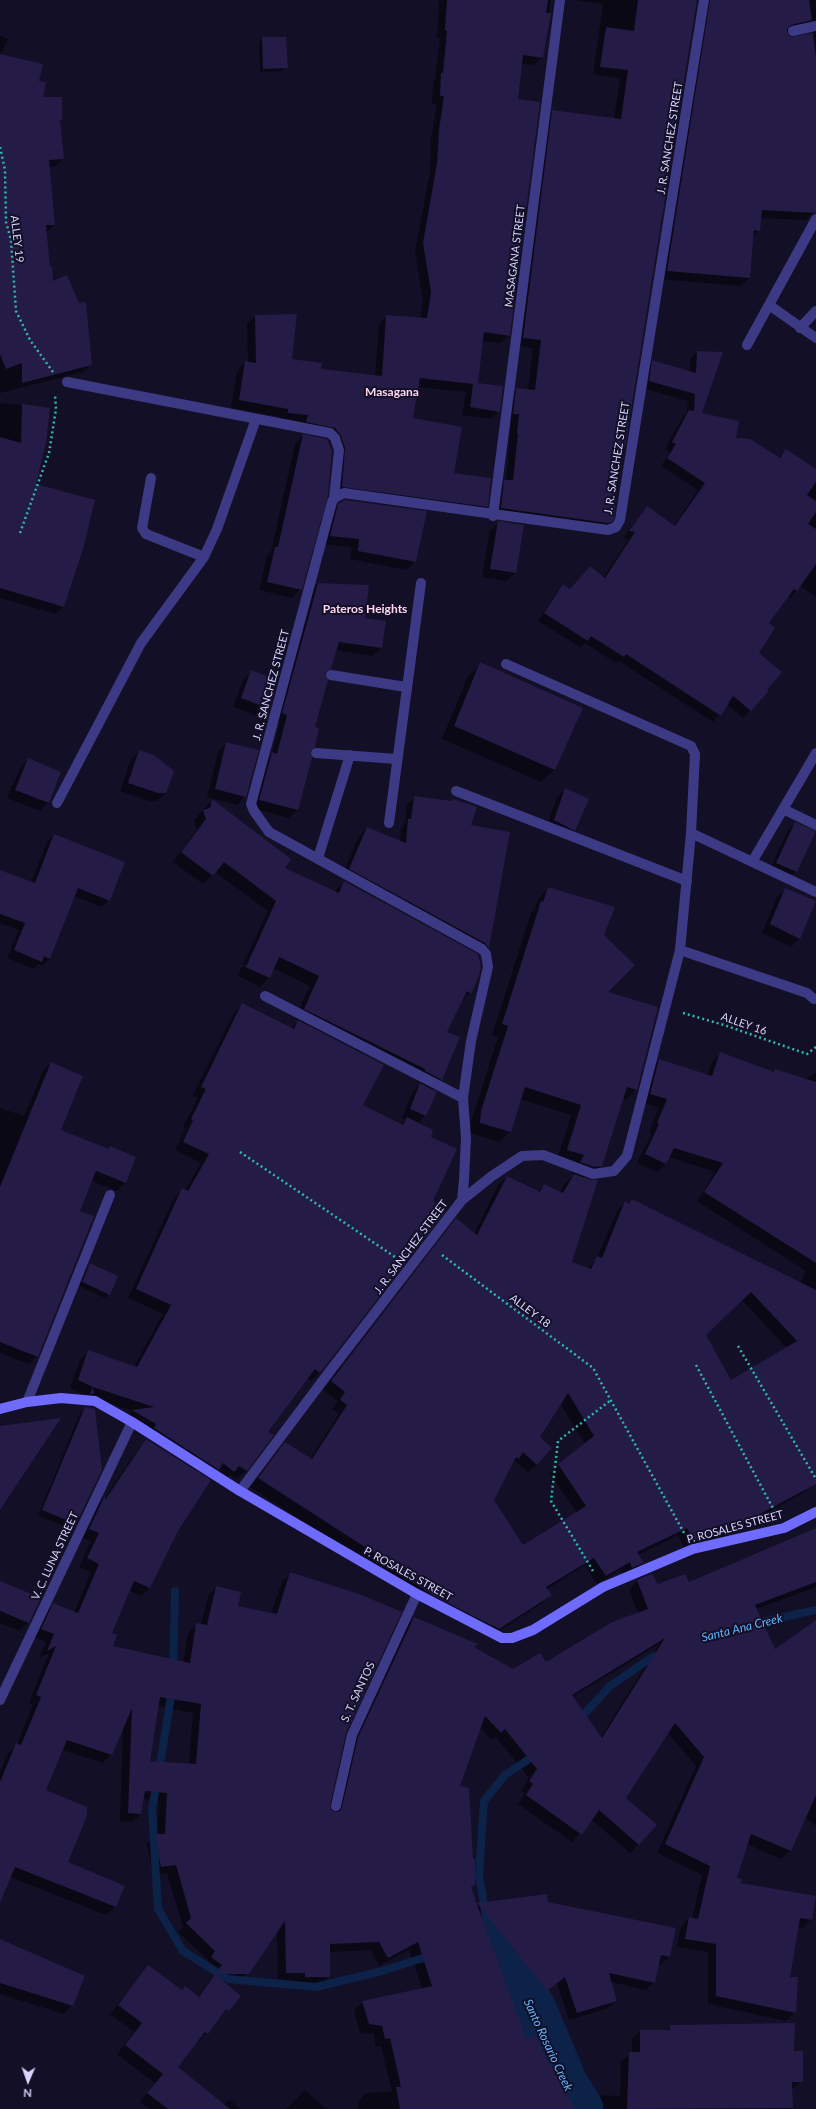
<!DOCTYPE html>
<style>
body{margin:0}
#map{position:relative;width:816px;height:2109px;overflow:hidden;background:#130f26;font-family:Lato,sans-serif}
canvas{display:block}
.north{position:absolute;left:8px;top:2061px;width:40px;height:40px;-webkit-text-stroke:3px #130f26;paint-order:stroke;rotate:182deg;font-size:11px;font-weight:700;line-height:16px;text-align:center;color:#d9d4ff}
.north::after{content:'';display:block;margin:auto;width:14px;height:18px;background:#d9d4ff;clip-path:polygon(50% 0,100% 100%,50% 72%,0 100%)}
</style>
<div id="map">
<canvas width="816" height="2109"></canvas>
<div class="north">N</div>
</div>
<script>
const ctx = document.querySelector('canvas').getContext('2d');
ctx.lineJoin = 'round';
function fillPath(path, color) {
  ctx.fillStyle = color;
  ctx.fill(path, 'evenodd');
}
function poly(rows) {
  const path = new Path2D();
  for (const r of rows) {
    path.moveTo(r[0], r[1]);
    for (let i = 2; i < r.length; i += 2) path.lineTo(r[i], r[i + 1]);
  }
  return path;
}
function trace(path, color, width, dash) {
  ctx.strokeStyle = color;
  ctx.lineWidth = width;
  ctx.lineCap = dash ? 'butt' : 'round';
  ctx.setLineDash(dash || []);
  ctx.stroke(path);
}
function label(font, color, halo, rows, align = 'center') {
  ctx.font = font + ' Lato,sans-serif';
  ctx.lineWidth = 4;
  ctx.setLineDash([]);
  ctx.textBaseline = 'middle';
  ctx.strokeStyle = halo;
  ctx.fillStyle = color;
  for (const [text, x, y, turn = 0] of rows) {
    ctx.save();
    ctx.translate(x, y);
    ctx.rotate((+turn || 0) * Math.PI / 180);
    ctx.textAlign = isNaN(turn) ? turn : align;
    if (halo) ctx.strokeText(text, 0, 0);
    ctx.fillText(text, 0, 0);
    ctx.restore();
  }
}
const shadow = poly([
 [439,0,551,0,543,57,534,65,521,64,517,100,509,335,501,343,482,341,477,383,499,411,491,419,462,415,466,392,417,387,411,419,452,474,487,506,479,514,334,495,338,457,333,444,326,436,280,421,281,417,231,408,237,371,245,362,248,363,247,324,255,316,291,360,320,370,375,377,379,324,387,316,420,318,423,301,415,251,430,172,431,139,437,104,432,104,433,82,435,79,440,38,437,38],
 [577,0,816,0,816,192,814,212,806,220,760,218,759,230,753,236,749,278,741,286,659,279,702,6,696,1,624,447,620,451,611,521,602,530,493,516,496,489,506,481,511,422,505,421,508,397,517,389,528,390,533,348,515,345,545,119,553,111,614,119,620,78,593,74,603,4],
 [810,28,814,34,794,38,790,38,786,32],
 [0,35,8,39,0,55,38,81,42,98,61,120,59,121,63,159,56,166,48,167,54,225,46,233,49,269,52,283,91,365,83,372,0,393],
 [263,38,286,67,282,71,260,72,259,42],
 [697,352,701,414,735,439,778,458,786,451,816,471,816,597,800,586,790,598,787,596,767,624,758,653,767,691,743,718,727,704,713,722,619,661,616,663,585,643,580,647,538,621,556,593,563,586,570,590,603,578,629,539,623,538,647,507,674,526,698,490,661,466,670,452,665,449,682,418,687,413,688,401,642,388,646,368,653,361,690,372,690,359],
 [0,403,49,408,34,484,64,606,56,614,0,598],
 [303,435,301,589,292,598,259,590,267,556,271,552,295,444],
 [339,504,415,561,407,570,350,559,352,547,322,544,331,512],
 [499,522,515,573,506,581,482,577,490,531],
 [318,584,364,619,381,648,373,656,335,650,324,674,297,810,289,818,252,808,264,761,272,753,280,723,275,721,310,592],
 [481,664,582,709,554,770,541,782,442,739,468,676],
 [251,672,269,708,261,717,233,707,243,680],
 [226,743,245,796,237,805,207,797,218,752],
 [139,751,166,793,157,801,149,801,120,791,131,759],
 [28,759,48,802,40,811,7,798,20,768],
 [565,789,575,830,566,838,546,829,557,797],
 [415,797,469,826,509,833,488,947,481,954,478,951,342,876,359,836,367,828,400,842,401,828,405,824,407,805],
 [212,800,283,868,334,892,344,882,479,957,480,967,470,993,461,1002,446,1032,441,1079,431,1090,426,1115,418,1123,319,1373,311,1381,307,1378,267,1432,272,1435,246,1471,237,1479,230,1475,225,1480,124,1419,132,1411,85,1395,70,1388,80,1360,88,1351,134,1367,163,1314,128,1298,174,1198,182,1189,185,1191,201,1163,175,1150,186,1129,183,1127,198,1098,193,1095,234,1013,242,1005,291,1029,299,1020,295,1018,310,986,273,968,269,977,260,987,238,976,242,966,266,977,266,975,243,964,268,911,215,872,203,884,173,862,197,829,194,820],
 [309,1025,417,1079,416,1080,421,1083,412,1093,402,1118,406,1119,400,1125,362,1106,308,1027],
 [795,823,796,871,788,879,769,872,787,832],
 [54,835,109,900,102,907,74,896,50,959,42,966,38,964,34,969,7,958,19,930,0,923,0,871,31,883,47,842],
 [548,888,603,935,607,993,636,1089,626,1100,622,1099,601,1166,590,1176,581,1178,571,1262,588,1269,597,1258,617,1211,625,1203,628,1204,632,1200,800,1283,806,1271,697,1201,715,1172,669,1157,666,1164,657,1172,637,1163,652,1133,649,1132,659,1108,642,1102,650,1069,659,1060,707,1076,712,1062,721,1053,773,1073,775,1070,805,1080,816,1072,816,1472,812,1485,803,1493,708,1545,685,1550,678,1535,638,1555,643,1562,635,1571,623,1576,621,1569,597,1584,585,1565,547,1589,550,1595,542,1603,490,1637,377,1569,250,1487,285,1443,310,1459,339,1414,332,1409,338,1401,323,1390,456,1220,474,1234,498,1185,507,1177,538,1192,545,1185,560,1193,565,1183,575,1174,571,1173,575,1166,557,1160,571,1115,520,1099,510,1132,499,1142,470,1133,471,1122,498,1037,492,1035,531,913,534,910,538,899],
 [742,1300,787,1348,731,1381,705,1335],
 [560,1403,585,1444,550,1474,577,1513,522,1547,493,1501,510,1466,515,1461,528,1472,537,1464,539,1437],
 [786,889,816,902,799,939,791,947,762,933,777,897],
 [51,1063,60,1130,108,1150,110,1148,125,1183,117,1191,92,1181,79,1211,37,1356,29,1364,0,1353,0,1108,24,1116,43,1071],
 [90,1265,109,1294,105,1298,79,1286,86,1269],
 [85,1408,94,1409,76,1523,70,1528,38,1516,80,1413],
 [146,1440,177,1531,149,1588,141,1596,129,1591,111,1633,111,1647,183,1663,188,1633,197,1624,201,1625,208,1596,216,1587,237,1606,271,1614,282,1582,290,1574,345,1733,329,1805,330,1811,335,1813,350,1747,405,1627,414,1618,513,1670,545,1664,638,1613,629,1589,637,1581,658,1585,689,1583,816,1529,816,1587,756,1609,774,1650,816,1622,816,1826,805,1817,790,1851,781,1859,747,1844,736,1878,740,1883,811,1919,803,1928,797,1927,789,1978,795,2012,786,2021,708,2004,708,1952,677,1947,681,1927,689,1918,692,1919,702,1875,657,1853,696,1766,668,1733,625,1798,639,1844,630,1853,591,1819,572,1842,518,1804,525,1793,521,1790,529,1778,496,1737,492,1740,480,1728,459,1786,474,1885,470,1888,476,1905,546,1895,547,1903,669,1957,661,1964,658,1964,654,1982,646,1990,611,1982,616,2001,608,2008,569,2020,557,1983,539,1998,487,1932,527,2041,565,2094,620,2096,621,2061,632,2053,632,2039,640,2031,666,2031,671,2026,793,2052,802,2081,791,2090,792,2109,358,2109,358,2102,366,2093,392,2092,381,2046,376,2047,374,2034,360,2033,354,2010,362,2002,422,1989,409,1950,379,1966,371,1950,329,1952,329,1976,320,1985,297,1985,297,1981,278,1981,277,1931,248,1973,240,1982,223,1982,240,1996,218,2018,207,2033,199,2041,197,2040,177,2067,223,2105,229,2099,240,2109,149,2109,140,2102,155,2083,117,2054,134,2032,110,2014,149,1966,182,1991,198,1997,214,1974,203,1966,208,1960,178,1932,183,1927,167,1873,153,1875,147,1844,157,1835,159,1801,143,1799,141,1814,132,1822,120,1821,123,1726,111,1754,103,1763,62,1750,45,1791,66,1863,123,1886,115,1907,106,1915,10,1877,0,1900,0,1772,8,1753,17,1745,33,1705,29,1703,49,1653,39,1658,46,1642,33,1637,45,1613,54,1604,74,1613,91,1572,79,1567,91,1541,81,1537,96,1504,104,1497,104,1499,138,1449],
 [659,1644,601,1737,572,1697],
 [158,1706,193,1713,189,1764,149,1762],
 [0,1582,40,1598,28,1623,20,1631,0,1623],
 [0,1940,72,2005,64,2014,0,1994],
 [305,2090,326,2109,286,2109]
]);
const stream = poly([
 [752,1624,816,1610],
 [173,1670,175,1591],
 [578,1721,610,1686,651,1658,663,1653],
 [159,1771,172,1690],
 [157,1782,152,1809,158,1909,183,1951,228,1979,316,1987,382,1971,432,1955],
 [480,1943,490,1941,479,1875,484,1801,505,1775,538,1753]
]);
const river = poly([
 [490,1941,533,2009,565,2085,580,2109]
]);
const building = poly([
 [447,0,548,0,546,13,551,13,543,58,523,55,518,99,540,102,510,336,484,332,478,383,503,386,500,412,470,407,473,384,420,378,413,418,462,427,454,473,491,478,488,507,342,487,345,448,341,436,335,428,306,422,308,415,288,413,288,409,239,400,245,361,256,363,255,315,297,314,292,359,322,363,321,369,382,376,386,315,427,318,431,292,423,243,437,163,439,130,444,96,440,96,441,73,443,73,447,31,445,30],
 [638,0,697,0,625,447,621,447,614,518,612,522,607,523,501,508,504,480,513,480,518,434,517,434,519,414,513,414,516,388,535,390,541,340,523,338,552,110,621,119,628,70,600,67,606,27,634,31],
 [710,0,809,0,812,20,791,25,787,29,787,32,791,37,813,33,816,57,816,213,762,210,760,231,754,230,750,278,667,271],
 [262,37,286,37,288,68,263,69],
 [0,54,43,64,39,81,46,82,43,97,62,97,62,120,60,120,64,159,49,160,55,225,46,225,50,267,52,267,53,281,67,275,79,303,86,302,92,365,22,383,22,363,6,369,0,354],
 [697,351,723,352,702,413,739,421,736,438,750,439,780,458,786,449,816,469,816,482,807,495,816,501,816,512,808,524,816,529,816,564,797,591,794,589,769,623,775,628,759,653,782,672,767,690,769,691,751,711,733,696,721,716,626,654,624,657,591,636,588,641,544,613,563,584,570,589,590,566,605,578,635,532,629,531,647,506,675,526,705,483,667,458,676,444,672,442,689,410,694,411,695,394,649,381,652,360,696,373],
 [22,404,50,408,46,443,36,484,95,500,83,549,64,607,0,588,0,437,21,443],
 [303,434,327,439,332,451,328,496,302,590,267,582,275,547,278,547],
 [345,500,427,511,416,562,358,551,359,539,330,536,338,504],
 [498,521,524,525,516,573,490,569],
 [318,583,369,585,365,618,386,621,382,648,339,642,331,669,325,674,328,680,315,727,319,728,315,747,310,752,312,758,298,810,259,800,272,752,277,754,287,715,282,713],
 [480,662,583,708,555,770,454,726],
 [251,670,277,680,270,709,241,698],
 [226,742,259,750,246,797,215,789],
 [139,750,154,755,174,771,166,793,158,793,128,783],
 [28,758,61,772,49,803,15,790],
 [565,788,589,799,575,831,554,820],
 [414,796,452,801,453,799,477,807,471,825,510,832,489,948,485,943,349,869,367,827,406,843,408,819,411,819],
 [212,799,291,859,285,868,339,893,344,881,478,954,481,967,479,976,471,994,467,991,447,1032,460,1037,442,1080,425,1071,425,1069,304,1009,319,976,279,957,270,978,246,967,276,901,224,862,213,876,181,852,206,819,203,810,210,808],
 [795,822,816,831,797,872,776,863],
 [54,834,125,862,110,901,78,888,50,959,44,956,42,962,14,950,25,923,0,914,0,870,35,883],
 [548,887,615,907,604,935,635,965,608,992,658,1007,637,1090,627,1087,602,1166,594,1167,580,1162,584,1155,567,1150,581,1105,525,1087,511,1132,480,1123,481,1111,508,1026,502,1024,541,901,543,902],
 [785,888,816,901,800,939,770,924],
 [242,1003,294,1029,298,1020,384,1065,363,1105,403,1125,407,1117,433,1130,431,1137,457,1149,433,1201,446,1211,320,1373,315,1369,268,1432,274,1435,247,1471,239,1466,234,1472,223,1463,219,1470,154,1428,156,1424,132,1410,154,1407,93,1387,94,1394,90,1394,93,1387,78,1380,88,1350,137,1367,171,1305,136,1289,182,1188,188,1191,209,1154,183,1142,193,1120,191,1119,206,1089,201,1087],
 [720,1052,774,1072,775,1069,816,1082,816,1263,704,1192,723,1163,674,1148,666,1164,645,1154,659,1124,657,1123,667,1099,650,1094,659,1059,712,1076],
 [51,1062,83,1076,61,1130,109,1149,110,1146,136,1157,126,1183,96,1171,80,1211,94,1216,38,1357,0,1342,0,1187],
 [420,1083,437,1092,426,1116,410,1109],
 [574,1174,591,1180,598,1180,572,1262,591,1269,597,1256,602,1258,625,1201,629,1204,632,1199,816,1290,816,1484,717,1537,694,1542,687,1528,637,1552,644,1563,632,1568,630,1562,606,1576,594,1558,546,1587,552,1595,499,1629,434,1596,383,1563,385,1560,258,1478,285,1442,312,1459,347,1405,340,1400,345,1392,331,1381,456,1218,477,1235,507,1176,540,1192,544,1184,563,1193],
 [751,1292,797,1341,731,1380,706,1335],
 [568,1393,594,1436,558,1464,586,1506,523,1545,494,1500,516,1457,519,1459,523,1452,537,1465,552,1448,540,1437],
 [90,1263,118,1276,110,1295,82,1282],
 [85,1407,95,1409,102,1470,76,1524,42,1510],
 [61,1418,0,1510,0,1426],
 [146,1439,211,1480,178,1531,150,1588,134,1581,112,1633,117,1635,113,1646,190,1663,196,1623,207,1625,216,1586,241,1592,238,1606,277,1614,290,1572,359,1594,402,1612,346,1733,330,1805,331,1810,335,1812,340,1811,342,1807,358,1737,414,1617,478,1644,474,1647,513,1669,540,1653,546,1662,612,1622,648,1609,637,1580,652,1574,658,1584,685,1574,689,1582,816,1528,816,1582,755,1605,775,1649,816,1620,816,1795,791,1851,751,1834,737,1878,742,1879,741,1883,816,1896,812,1920,800,1918,790,1977,798,1977,796,2013,716,1996,716,1944,685,1939,689,1917,698,1919,710,1866,665,1844,704,1757,675,1723,626,1798,657,1825,639,1845,599,1810,582,1835,526,1795,533,1784,529,1781,537,1769,505,1729,501,1733,485,1716,460,1786,469,1788,473,1859,475,1859,475,1885,471,1887,475,1899,527,2040,535,2036,551,2067,553,2066,574,2109,400,2109,396,2087,401,2087,390,2038,385,2039,382,2026,369,2024,362,2001,432,1986,418,1942,388,1958,379,1942,330,1944,330,1977,305,1977,305,1973,286,1973,285,1921,249,1974,215,1974,222,1965,211,1957,215,1951,186,1923,191,1918,176,1865,161,1867,155,1834,165,1834,167,1793,145,1791,141,1814,128,1813,132,1708,112,1755,67,1740,46,1790,87,1807,87,1816,68,1862,125,1886,116,1907,15,1867,0,1903,0,1782,16,1743,21,1745,41,1697,36,1695,56,1646,47,1651,54,1634,41,1629,53,1603,78,1613,99,1564,87,1558,99,1533,89,1529,105,1495,105,1500],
 [665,1638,602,1738,572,1695],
 [160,1697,201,1704,196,1764,150,1761],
 [0,1581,41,1598,29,1623,0,1611],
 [547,1894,548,1902,676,1928,670,1957,661,1955,655,1983,609,1973,617,2001,577,2013,565,1977,547,1991,477,1903],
 [0,1939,85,1976,73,2006,0,1983],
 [148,1965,182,1990,185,1986,199,1997,215,1974,241,1996,229,2011,226,2009,208,2034,205,2032,178,2067,230,2109,168,2109,147,2093,163,2074,125,2045,142,2023,118,2005],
 [795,2023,794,2051,803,2051,803,2082,792,2082,793,2108,627,2109,629,2052,640,2052,640,2030,670,2030,670,2025]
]);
const path = poly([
 [0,147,5,170,6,222,11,240,16,311,30,340,53,372],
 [20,533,49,453,56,409,55,395],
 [683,1013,724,1025,807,1054,816,1047],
 [240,1152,395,1257],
 [442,1255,593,1368,684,1533],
 [738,1346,816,1479],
 [696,1365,775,1512],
 [593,1571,551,1501,558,1441,611,1400]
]);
const lane = poly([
 [151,478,142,528,146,534,204,557],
 [57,803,141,643,204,557,217,529,256,419],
 [27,1402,110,1195]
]);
const street = poly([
 [793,31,816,26],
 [769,305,816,338],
 [800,328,816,311],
 [747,345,816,219],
 [67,382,330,433,335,438,339,450,334,498],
 [493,516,560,0],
 [331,675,406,687],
 [316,753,396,759],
 [456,791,687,881],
 [783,809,816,825],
 [389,823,421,583],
 [691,833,816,892],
 [318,858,350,755],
 [752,862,816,753],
 [680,950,807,993,814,999],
 [265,996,463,1098],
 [462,1200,492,1176,522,1156,543,1155,593,1174,614,1171,627,1156,680,950,691,833,695,754,691,746,506,664],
 [240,1491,330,1371,462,1200,464,1180,466,1138,463,1098,471,1041,488,967,486,954,482,949,269,832,254,811,251,804,332,502,334,498,344,493,608,530,616,527,620,520,704,0],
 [0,1700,132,1422],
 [336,1806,352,1735,417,1594]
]);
const secondary = poly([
 [0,1409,27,1402,61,1398,95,1401,132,1422,240,1491,417,1594,502,1638,512,1638,533,1630,603,1587,693,1549,784,1528,816,1512]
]);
const streetNames = [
 ["J. R. SANCHEZ STREET",670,138,-81],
 ["ALLEY 19",17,239,83],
 ["MASAGANA STREET",515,256,-83],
 ["J. R. SANCHEZ STREET",617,458,-81],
 ["J. R. SANCHEZ STREET",271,685,-75],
 ["ALLEY 16",744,1024,19],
 ["J. R. SANCHEZ STREET",411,1247,-53],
 ["ALLEY 18",530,1311,37],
 ["P. ROSALES STREET",735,1527,-15],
 ["V. C. LUNA STREET",55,1556,-65],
 ["P. ROSALES STREET",408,1574,29],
 ["S. T. SANTOS",358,1692,-65]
];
const neighbourhoodNames = [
 ["Masagana",392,392],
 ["Pateros Heights",365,609]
];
const waterNames = [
 ["Santa Ana Creek",742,1628,-14],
 ["Santo Rosario Creek",548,2045,65]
];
fillPath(shadow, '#0007');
trace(stream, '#0c2248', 8);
trace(river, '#0c2248', 47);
fillPath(building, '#241b47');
trace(path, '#2fb8b0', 2.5, [2, 3]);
trace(lane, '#3d3a85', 10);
trace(street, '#3d3a85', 10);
trace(secondary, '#6f6bff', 10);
label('11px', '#d9d4ff', '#130f26', streetNames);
label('bold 12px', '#ffd6f0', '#130f26', neighbourhoodNames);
label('italic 12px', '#62b6ff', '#130f26', waterNames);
</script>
